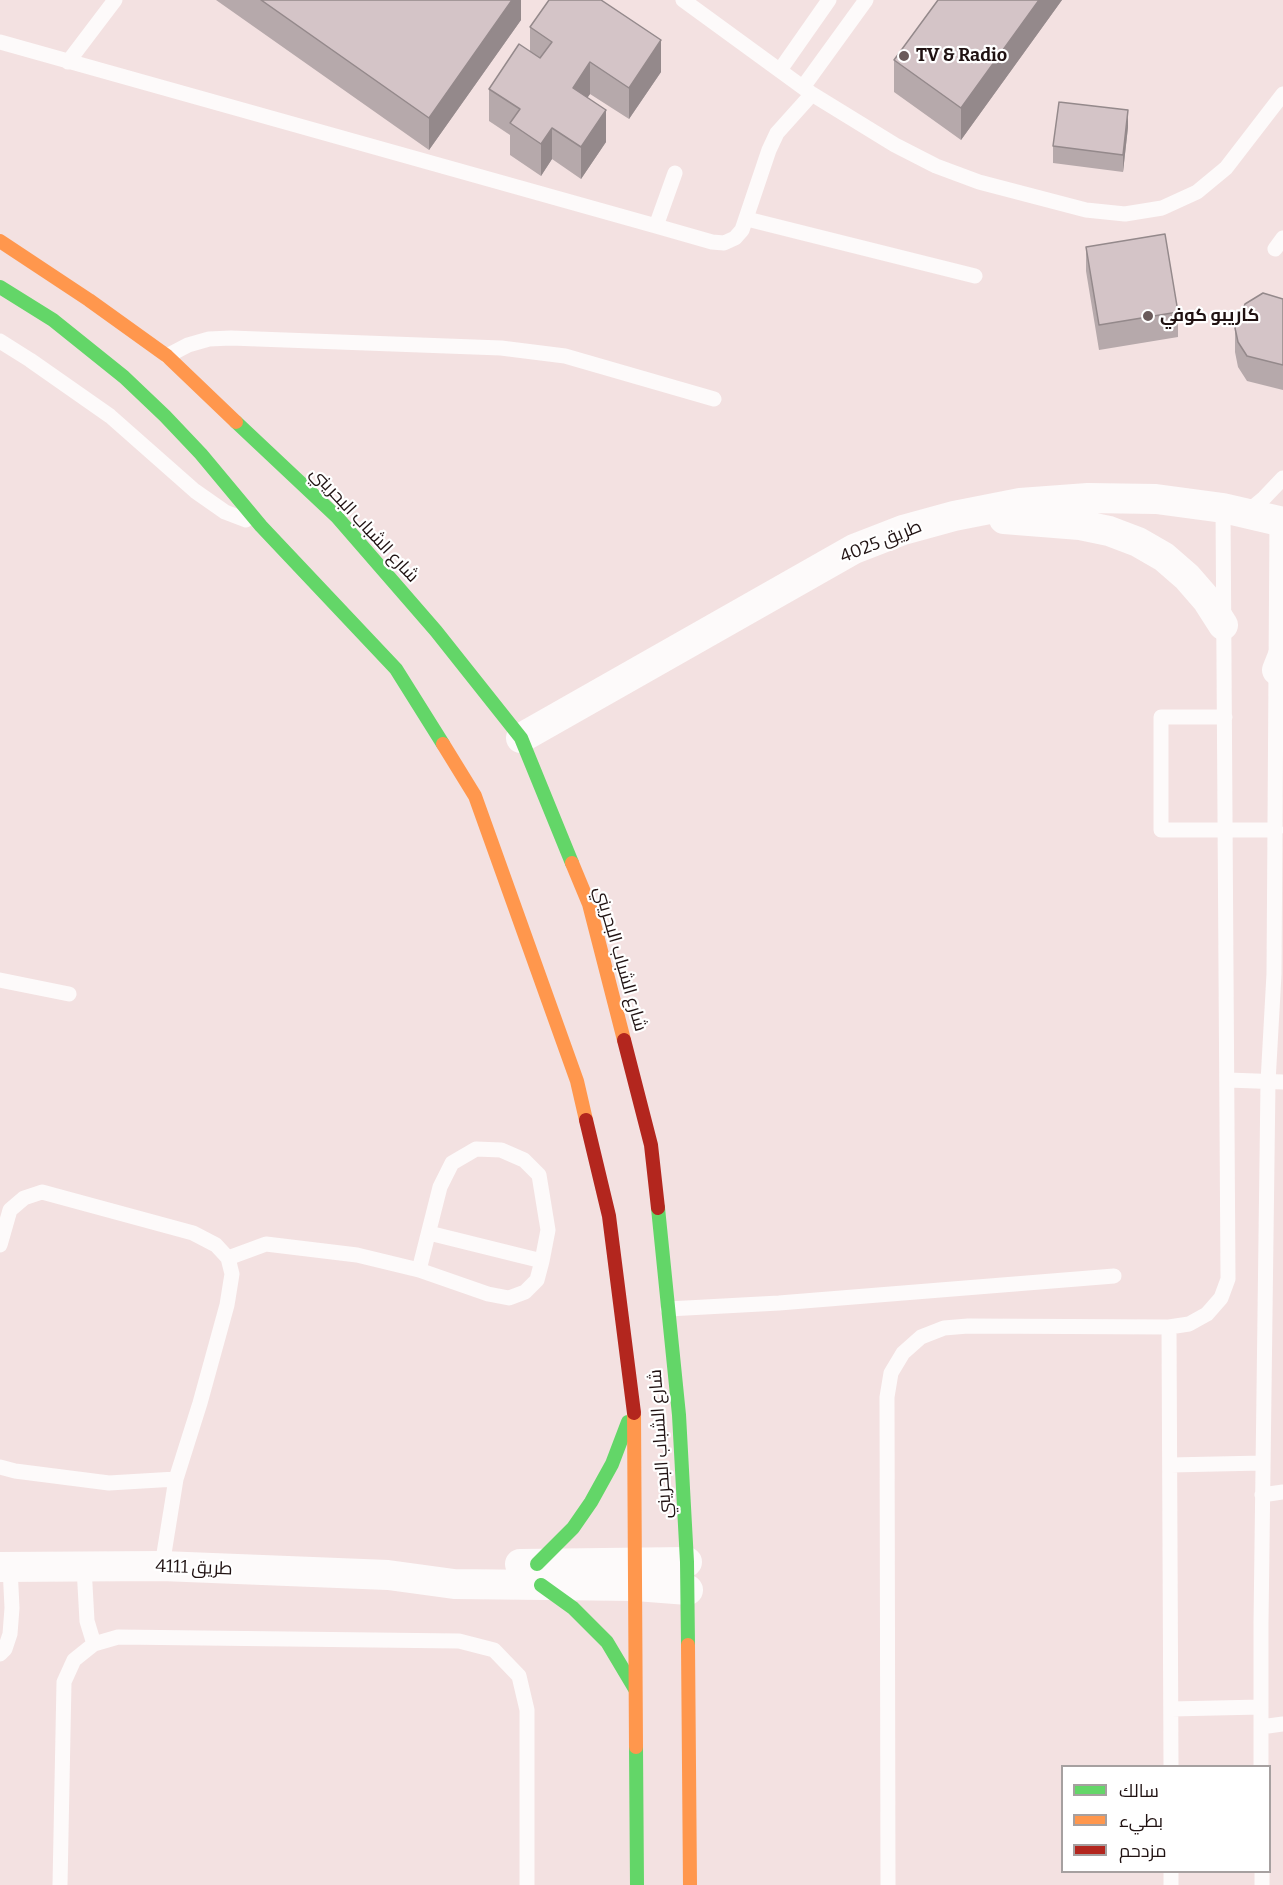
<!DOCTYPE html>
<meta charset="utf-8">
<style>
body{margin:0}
#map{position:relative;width:1283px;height:1885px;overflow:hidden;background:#f3e1e1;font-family:Bitter,Cairo,serif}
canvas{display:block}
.legend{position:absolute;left:1061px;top:1765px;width:210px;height:108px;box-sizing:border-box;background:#fff;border:2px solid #a6a0a0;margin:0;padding:8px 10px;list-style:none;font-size:18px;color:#201212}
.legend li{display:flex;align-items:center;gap:12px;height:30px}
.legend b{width:30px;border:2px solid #a6a0a0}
</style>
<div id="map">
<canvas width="1283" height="1885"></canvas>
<ul class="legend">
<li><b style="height:8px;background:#63d668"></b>سالك</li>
<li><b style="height:8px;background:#ff974d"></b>بطيء</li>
<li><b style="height:8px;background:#b3261e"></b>مزدحم</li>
</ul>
</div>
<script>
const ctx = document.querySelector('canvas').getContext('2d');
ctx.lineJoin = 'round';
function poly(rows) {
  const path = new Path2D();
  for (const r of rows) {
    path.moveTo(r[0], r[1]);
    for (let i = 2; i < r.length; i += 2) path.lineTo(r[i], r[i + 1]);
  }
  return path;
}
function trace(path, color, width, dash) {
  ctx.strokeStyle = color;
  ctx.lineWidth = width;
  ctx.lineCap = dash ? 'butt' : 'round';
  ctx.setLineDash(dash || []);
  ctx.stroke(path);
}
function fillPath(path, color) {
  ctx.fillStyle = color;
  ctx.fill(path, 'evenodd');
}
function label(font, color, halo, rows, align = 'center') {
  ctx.font = font + ' Bitter,Cairo,serif';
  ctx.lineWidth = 4.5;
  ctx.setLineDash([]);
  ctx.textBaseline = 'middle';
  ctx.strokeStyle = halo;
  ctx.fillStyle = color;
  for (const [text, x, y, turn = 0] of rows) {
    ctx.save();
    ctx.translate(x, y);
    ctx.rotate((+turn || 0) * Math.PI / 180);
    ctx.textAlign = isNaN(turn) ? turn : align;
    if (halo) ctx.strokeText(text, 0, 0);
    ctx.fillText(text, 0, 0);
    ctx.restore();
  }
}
const lane = poly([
 [683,0,812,94,895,145,936,166,979,182,1086,210,1125,214,1162,208,1197,192,1226,168,1283,94],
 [0,42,656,226,712,242,724,243,735,238,742,230,769,150,777,133,812,94],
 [68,62,115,0],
 [780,70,829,0],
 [803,87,866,0],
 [747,219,975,276],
 [656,226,675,173],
 [1275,249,1283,238],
 [0,341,30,360,110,416,195,491,225,512,246,520],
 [167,356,188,345,209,339,231,338,501,348,565,356,714,399],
 [1246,513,1264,498,1283,478],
 [1225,717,1161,717,1161,830,1276,830],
 [0,980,69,994],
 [1228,1080,1283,1082],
 [429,1233,542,1261],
 [0,1245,10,1210,24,1198,42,1192,193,1233,216,1245,228,1258,232,1274,227,1305,200,1403,176,1479,162,1566],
 [228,1258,266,1244,357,1255,419,1270,488,1294,509,1298,525,1292,537,1280,542,1261,548,1230,539,1175,524,1160,501,1150,476,1149,452,1163,440,1187,419,1270],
 [668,1309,779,1303,1114,1276],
 [1169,1327,1189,1324,1207,1314,1221,1298,1228,1279,1223,508],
 [1170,1465,1263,1463],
 [0,1467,15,1471,109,1483,176,1479],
 [1262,1495,1283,1492],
 [84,1567,87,1621,94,1644],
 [0,1654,5,1649,10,1634,12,1608,10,1567],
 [1171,1709,1261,1707],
 [1261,1727,1283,1724],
 [1261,1766,1261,1623,1268,1082,1274,974,1277,520],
 [1171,1872,1171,1885],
 [1262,1872,1262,1885],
 [60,1885,64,1682,74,1660,94,1644,118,1637,459,1641,494,1650,519,1676,527,1710,527,1885],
 [888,1885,887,1397,891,1373,903,1353,921,1337,944,1328,968,1326,1169,1327,1171,1766]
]);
const street = poly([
 [1004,519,1080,525,1109,531,1138,542,1164,557,1187,577,1207,600,1223,625],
 [1277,670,1283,655],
 [521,738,854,549,903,530,954,516,1020,503,1088,498,1156,499,1223,508,1283,522],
 [520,1564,687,1562],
 [0,1567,162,1566,388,1575,454,1584,636,1586,688,1590]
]);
const fast = poly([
 [0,287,53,320,124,377,165,416,201,454,261,526,396,669,443,744],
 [236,422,337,517,436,631,521,738,572,863],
 [658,1208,679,1415,687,1562,688,1645],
 [537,1564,573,1528,591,1502,612,1464,628,1422],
 [541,1585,573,1608,607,1642,635,1689],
 [636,1747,637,1885]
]);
const slow = poly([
 [0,241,89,300,167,356,236,422],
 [443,744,475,796,577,1081,586,1120],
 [572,863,589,904,624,1040],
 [634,1413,636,1747],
 [688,1645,690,1885]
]);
const jam = poly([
 [624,1040,651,1145,658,1208],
 [586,1120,609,1216,634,1413]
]);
const wall = poly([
 [216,0,521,0,521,20,429,150],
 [938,0,1062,0,961,140,894,92,894,60],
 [530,27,661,72,629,119,590,94,587,98,606,142,581,179,552,159,541,176,510,155,510,135,489,121,489,89,530,52],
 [1128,127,1123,172,1053,163,1053,146],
 [1086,247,1178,312,1178,337,1099,350,1086,271],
 [1283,299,1283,390,1247,381,1238,367,1235,352,1235,328]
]);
const shadedWall = poly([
 [512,0,521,0,521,20,429,150,429,118],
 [1039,0,1062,0,961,140,961,108],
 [661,40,661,72,629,119,629,88],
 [590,62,590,94,573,119,573,88],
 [606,110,606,142,581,179,581,147],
 [1128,110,1128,127,1123,172,1123,155],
 [552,128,552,159,541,176,541,144]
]);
const building = poly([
 [261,0,512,0,429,118,261,0],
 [549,0,601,0,661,40,629,88,590,62,573,88,606,110,581,147,552,128,541,144,510,123,520,109,489,89,519,44,540,58,552,42,530,27,549,0],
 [938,0,1039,0,961,108,894,60,938,0],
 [1059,102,1128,110,1123,155,1053,146,1059,102],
 [1165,234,1178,312,1099,325,1086,247,1165,234],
 [1263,293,1283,299,1283,365,1247,356,1238,342,1235,328,1245,304,1263,293]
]);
const markers = [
 [904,56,6,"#6a5a5a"],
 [1148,316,6,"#6a5a5a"]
];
const poiNames = [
 ["TV & Radio",916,56],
 ["كاريبو كوفي",1160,316]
];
const streetNames = [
 ["شارع الشباب البحريني",364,525,47],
 ["طريق 4025",881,542,-22],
 ["شارع الشباب البحريني",620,959,74],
 ["شارع الشباب البحريني",661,1444,-94],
 ["طريق 4111",194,1568,2]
];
trace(lane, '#fdfafa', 15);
trace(street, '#fdfafa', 30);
trace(fast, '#63d668', 14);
trace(slow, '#ff974d', 14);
trace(jam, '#b3261e', 14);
fillPath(wall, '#b6a9ab');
fillPath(shadedWall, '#94898b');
fillPath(building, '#d4c4c7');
trace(building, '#94898b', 1.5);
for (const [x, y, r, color] of markers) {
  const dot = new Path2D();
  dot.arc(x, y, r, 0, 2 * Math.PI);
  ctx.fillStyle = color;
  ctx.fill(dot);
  trace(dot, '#fff', 2);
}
label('bold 18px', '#201212', '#fff', poiNames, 'left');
label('18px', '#201212', '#fff', streetNames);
</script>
